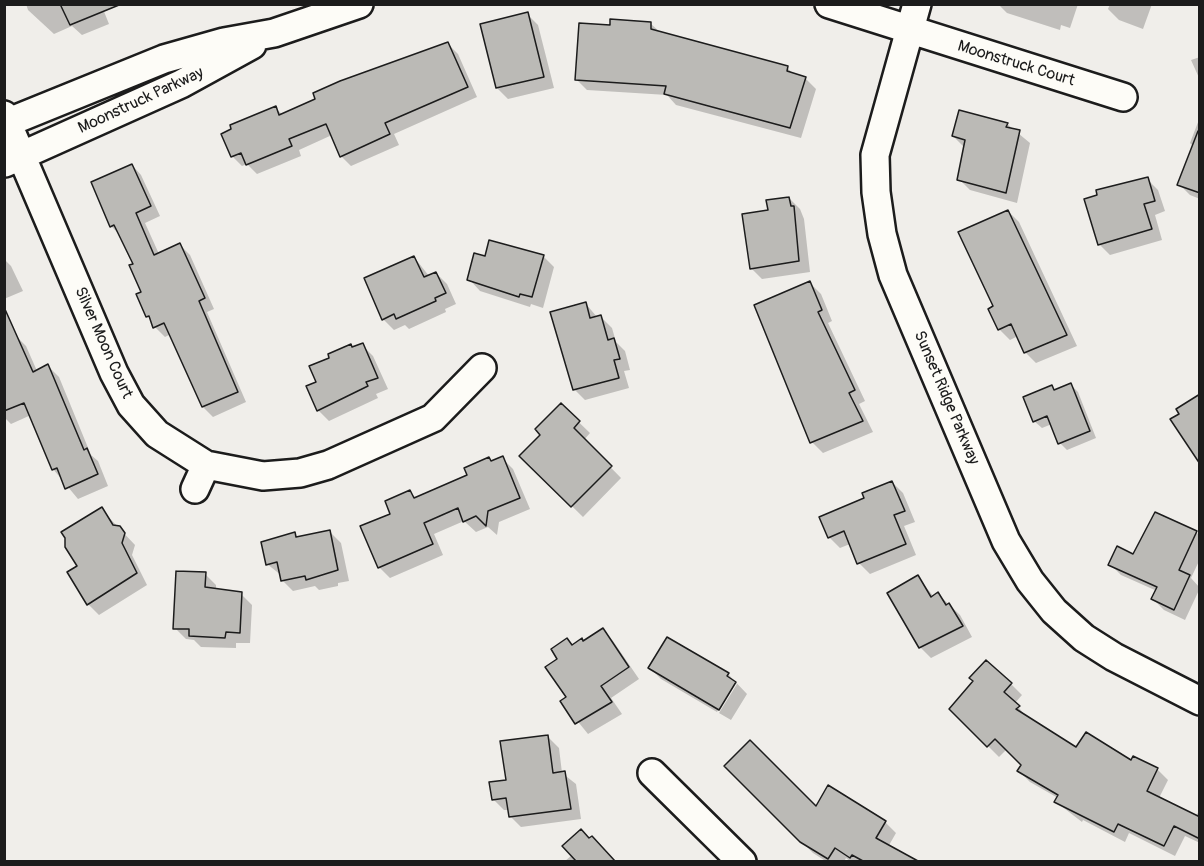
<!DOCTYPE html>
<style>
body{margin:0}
#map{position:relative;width:1204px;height:866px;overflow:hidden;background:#f0eeea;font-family:Pangolin,sans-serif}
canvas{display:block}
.frame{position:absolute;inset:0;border:6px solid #1c1c1c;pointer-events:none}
</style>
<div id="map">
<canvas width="1204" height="866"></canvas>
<div class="frame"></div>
</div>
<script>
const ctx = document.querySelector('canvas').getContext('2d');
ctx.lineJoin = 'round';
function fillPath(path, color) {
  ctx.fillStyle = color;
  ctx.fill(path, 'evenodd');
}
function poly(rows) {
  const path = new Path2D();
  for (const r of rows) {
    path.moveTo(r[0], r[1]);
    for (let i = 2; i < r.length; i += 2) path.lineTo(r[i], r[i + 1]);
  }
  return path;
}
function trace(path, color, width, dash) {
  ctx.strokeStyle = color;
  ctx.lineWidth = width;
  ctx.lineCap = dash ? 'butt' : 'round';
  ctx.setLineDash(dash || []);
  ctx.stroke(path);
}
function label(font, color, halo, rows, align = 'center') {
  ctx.font = font + ' Pangolin,sans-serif';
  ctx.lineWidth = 4.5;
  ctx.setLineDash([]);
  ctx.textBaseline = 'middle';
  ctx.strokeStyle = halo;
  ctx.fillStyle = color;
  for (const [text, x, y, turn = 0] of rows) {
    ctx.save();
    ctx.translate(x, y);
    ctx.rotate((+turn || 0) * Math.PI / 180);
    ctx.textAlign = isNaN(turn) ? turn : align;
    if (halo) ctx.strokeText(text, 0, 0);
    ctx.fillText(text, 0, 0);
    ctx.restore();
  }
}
const shadow = poly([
 [26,4,101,4,109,24,82,35,72,26,54,34,28,10],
 [998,4,1078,4,1070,28,1061,25,1060,30,1007,13],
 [1110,4,1152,4,1143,29,1119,20,1108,9],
 [527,14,538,25,554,88,508,99,497,88],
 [651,24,661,33,787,68,795,75,805,78,816,89,801,138,676,105,667,95,587,90,576,79],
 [448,44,458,54,477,97,394,134,399,145,351,166,341,156,332,135,299,150,301,156,257,174,247,164,242,166,232,156,275,108,283,115],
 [1200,57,1200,80,1191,60],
 [1200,117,1200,199,1190,195,1179,184,1194,147,1190,143],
 [1007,124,1030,143,1017,203,970,190,959,179,965,148,953,136],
 [132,165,141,175,160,216,145,223,159,254,180,245,190,255,214,309,207,312,246,402,213,417,203,407,171,334,165,337,155,327,135,265,121,236,111,226],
 [1147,179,1158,190,1165,211,1155,215,1162,240,1110,255,1099,244],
 [789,198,800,209,804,219,810,272,762,279,751,268,770,211],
 [1008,211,1019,222,1077,346,1036,363,1025,352,1018,336,1010,340,999,329,995,307],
 [543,256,554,267,543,308,531,304,530,307,480,291,469,279,486,258],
 [414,257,429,276,436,273,447,284,456,304,445,309,446,312,409,329,405,325,394,330,383,319],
 [4,259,11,266,23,291,4,299],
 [810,283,821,294,832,321,828,323,865,401,859,404,873,432,823,453,812,442,756,306],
 [586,304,597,317,601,317,612,328,616,342,625,351,630,370,624,371,629,388,585,400,574,389],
 [15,335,26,346,37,371,48,366,59,377,91,455,98,461,108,486,78,499,53,469,31,415,11,424,4,417,4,340],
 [362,345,373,356,388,389,376,394,378,398,329,421,318,410,318,383,353,349],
 [1071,385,1078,392,1096,438,1067,450,1060,443,1052,424,1042,428,1034,421,1052,387,1056,391],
 [561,405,590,433,584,440,621,478,583,517,521,456,542,435],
 [502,458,513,469,530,509,499,522,497,535,488,527,476,532,464,521,434,534,443,555,390,578,379,567,362,527,392,514,410,492,417,499],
 [892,482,903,493,915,522,904,526,916,555,870,574,859,563,850,544,840,548,829,537,866,499],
 [101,509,135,545,132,555,147,585,99,615,88,604,79,567],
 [330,532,341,543,349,581,338,583,338,586,319,590,315,586,293,591,282,580,281,575,267,564,294,534,299,538],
 [1196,532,1200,536,1200,559,1191,578,1200,588,1185,620,1164,610,1153,599,1157,591,1121,575,1110,564],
 [205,574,216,585,216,590,241,594,252,605,250,643,236,643,236,648,201,647,194,640,186,639,175,628],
 [917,576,934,597,938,594,960,615,972,637,931,658,920,647],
 [602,630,613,641,639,679,611,698,622,714,588,734,562,702,568,698,559,659,567,640,573,646,584,643],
 [650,668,728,674,747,694,731,720,719,713,737,684,735,682,717,712,661,679],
 [1011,684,1022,695,1015,703,1028,719,1076,749,1157,769,1168,780,1159,798,1196,816,1200,809,1200,843,1185,836,1175,856,1129,833,1125,842,1083,820,1082,822,1056,802,1058,798,1030,782,1019,771,1023,765,1007,749,999,757,951,709],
 [548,737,559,748,562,773,576,784,581,819,521,827,510,816,509,810,504,810,493,799],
 [726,766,816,808,829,788,885,822,896,833,888,847,913,862,851,862,846,858,844,862,827,862,813,853],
 [589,840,603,849,614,862,564,862]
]);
const building = poly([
 [60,4,119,4,119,5,70,25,60,4],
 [528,12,544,77,496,88,480,24,528,12],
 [610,19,651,22,651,29,788,66,787,71,806,77,790,128,664,94,666,86,575,80,579,23,610,25,610,19],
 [448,42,468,87,385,123,390,134,340,157,326,124,289,139,292,146,246,165,241,153,231,157,221,134,231,129,230,125,276,106,279,115,315,99,313,93,340,81,448,42],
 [959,110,1008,123,1006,127,1020,130,1006,193,957,180,965,140,952,136,959,110],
 [1198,131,1200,131,1200,193,1177,185,1198,131],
 [132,164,151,206,136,213,154,255,180,243,205,298,199,301,238,392,202,407,164,323,153,328,149,316,146,317,136,294,141,292,129,265,133,264,114,225,110,227,91,182,132,164],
 [1148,177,1155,201,1144,204,1152,229,1098,245,1084,199,1097,195,1096,190,1148,177],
 [789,197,791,206,794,206,799,261,750,269,742,214,768,210,766,200,789,197],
 [1008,210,1067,335,1024,353,1011,324,998,330,988,309,993,306,958,232,1008,210],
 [489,240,544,255,532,297,520,294,519,297,467,280,474,253,485,256,489,240],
 [414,256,424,277,436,272,446,293,435,298,436,301,396,319,394,314,382,320,364,278,414,256],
 [810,281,822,310,818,312,855,390,849,393,863,421,810,443,754,305,810,281],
 [586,302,590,318,601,315,608,340,614,338,620,359,614,360,619,378,573,390,550,312,586,302],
 [4,307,33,372,48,364,84,450,87,448,98,474,65,489,57,468,52,470,24,403,4,411,4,307],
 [363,343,378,378,366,382,368,386,317,411,306,386,316,382,309,366,329,358,328,354,351,344,352,347,363,343],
 [1071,383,1090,431,1058,444,1047,416,1033,422,1023,397,1052,385,1054,390,1071,383],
 [1200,394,1200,464,1170,419,1179,414,1176,409,1200,394],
 [561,403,580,421,574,428,612,466,571,507,519,456,540,435,535,429,561,403],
 [503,456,520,498,488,511,486,526,476,516,463,522,458,508,424,523,433,544,378,568,360,526,390,514,385,501,410,490,414,498,467,475,464,468,489,457,491,461,503,456],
 [892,481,905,511,894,515,906,544,857,564,844,531,828,538,819,517,864,498,862,493,892,481],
 [102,507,113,525,120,526,125,533,122,543,137,573,87,605,67,572,77,566,65,547,65,538,61,532,102,507],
 [1155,512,1197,531,1179,570,1190,575,1174,610,1151,599,1157,587,1108,565,1117,546,1133,554,1155,512],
 [330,530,338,570,306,580,305,576,281,581,277,562,266,565,261,542,295,532,296,537,330,530],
 [176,571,206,572,205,587,242,592,240,633,226,632,225,638,189,636,189,629,173,629,176,571],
 [918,575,931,597,938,592,946,605,949,603,963,626,919,648,887,593,918,575],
 [603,628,629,667,601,686,612,702,575,724,560,701,566,697,545,667,557,659,551,649,567,638,572,645,582,638,583,641,603,628],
 [667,637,729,673,727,676,736,682,719,710,648,668,667,637],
 [986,660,1012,683,1004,692,1020,706,1016,709,1076,747,1086,732,1131,760,1133,756,1158,768,1147,791,1200,817,1200,839,1174,826,1164,846,1118,824,1114,832,1054,802,1058,795,1017,771,1021,765,995,739,987,747,949,709,973,681,969,678,986,660],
 [548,735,553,773,565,771,571,809,509,817,506,798,492,800,489,782,506,780,500,741,548,735],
 [750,740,816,806,828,785,886,821,876,838,918,861,863,861,852,855,850,858,835,848,828,859,800,842,724,766,750,740],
 [581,829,589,838,592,836,615,861,576,861,562,846,581,829]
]);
const street = poly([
 [829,4,1123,97],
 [917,4,875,155,876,192,882,234,893,275,1006,541,1030,581,1054,611,1084,638,1114,657,1200,701],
 [4,115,114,373,131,405,157,434,206,465,263,476,300,473,328,465,433,418,482,368],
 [4,124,164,59,224,42,274,33,359,4],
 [5,163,181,84,252,45],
 [195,489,206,465],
 [652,773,742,862]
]);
const streetNames = [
 ["Moonstruck Court",1016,64,17],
 ["Moonstruck Parkway",141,101,-25],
 ["Silver Moon Court",103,343,66],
 ["Sunset Ridge Parkway",946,398,67]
];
fillPath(shadow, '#0003');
fillPath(building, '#bbbab6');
trace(building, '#1c1c1c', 1.5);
trace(street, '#1c1c1c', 32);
trace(street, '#fdfcf7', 27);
label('16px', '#1c1c1c', '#fdfcf7', streetNames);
</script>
